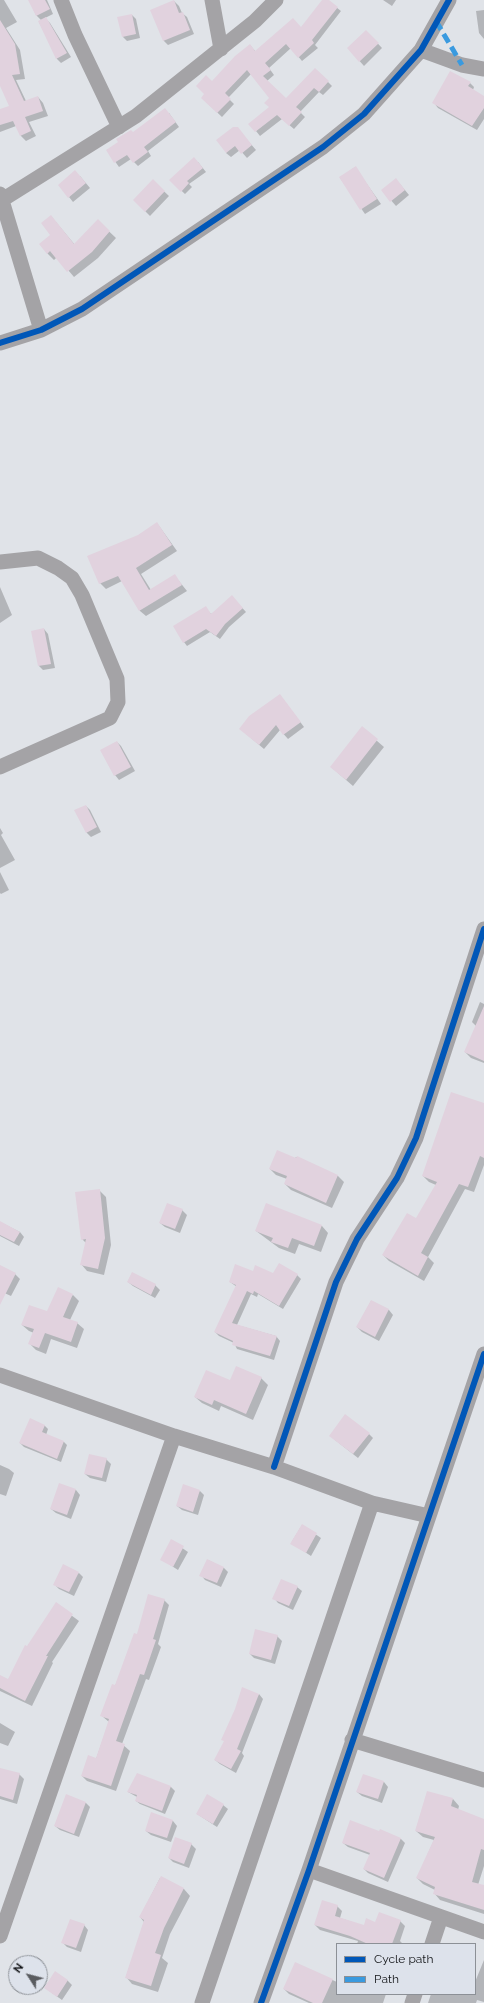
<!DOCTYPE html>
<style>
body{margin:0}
#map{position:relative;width:484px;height:2003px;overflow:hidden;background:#e0e3e8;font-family:Raleway,sans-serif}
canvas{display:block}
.legend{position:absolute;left:336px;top:1943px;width:140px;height:52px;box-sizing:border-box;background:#dde2eb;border:1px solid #8c9096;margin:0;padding:5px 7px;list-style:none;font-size:12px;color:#121417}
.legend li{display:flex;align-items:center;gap:8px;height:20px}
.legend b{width:20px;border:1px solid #8c9096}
.north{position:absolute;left:8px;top:1955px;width:40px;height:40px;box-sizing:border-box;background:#dde2eb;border:1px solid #8c9096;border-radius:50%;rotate:306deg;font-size:11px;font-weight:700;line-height:16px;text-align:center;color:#121417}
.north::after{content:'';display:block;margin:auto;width:14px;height:18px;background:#5a5c60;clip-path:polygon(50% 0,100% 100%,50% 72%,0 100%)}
</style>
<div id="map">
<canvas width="484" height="2003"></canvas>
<ul class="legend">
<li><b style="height:5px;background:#0057b8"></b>Cycle path</li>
<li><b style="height:5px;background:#3a9adf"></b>Path</li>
</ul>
<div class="north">N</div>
</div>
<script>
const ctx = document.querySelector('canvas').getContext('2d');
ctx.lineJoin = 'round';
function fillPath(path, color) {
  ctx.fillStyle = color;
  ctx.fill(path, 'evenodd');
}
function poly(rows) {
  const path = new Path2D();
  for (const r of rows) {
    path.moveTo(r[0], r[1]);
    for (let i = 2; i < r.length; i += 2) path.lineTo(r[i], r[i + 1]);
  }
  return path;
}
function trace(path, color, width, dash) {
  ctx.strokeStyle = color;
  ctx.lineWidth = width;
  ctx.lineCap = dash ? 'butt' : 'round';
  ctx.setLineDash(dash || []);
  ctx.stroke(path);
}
const shadow = poly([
 [0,0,4,0,17,22,6,28,20,50,25,79,16,80,26,101,38,97,43,103,48,116,29,122,36,136,26,141,21,136,16,126,0,132,0,110,10,107,0,83],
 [29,0,47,0,53,14,45,18,50,23,71,57,61,63,57,59,39,22,42,21,36,15],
 [323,0,327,0,341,11,315,45,318,48,302,61,291,48,269,68,274,75,267,81,286,99,315,69,332,86,323,95,319,92,300,112,305,117,294,129,282,119,260,136,256,131,270,108,271,98,251,74,228,98,234,104,222,117,202,98,212,83,250,45,256,52,301,28],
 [383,0,396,0,392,6],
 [174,1,179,6,182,13,187,17,194,34,168,45,163,40],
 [484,10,484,39,479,33,476,11],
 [132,15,136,19,140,38,127,41,123,37],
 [366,31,382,48,364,66,348,48],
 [470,83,474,87,473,90,484,97,484,119,477,130,438,108,434,103],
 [169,113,179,127,148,151,151,156,138,166,131,159,119,167,107,150],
 [237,128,256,150,247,158,240,150,231,157,226,153],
 [198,162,206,172,189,184,192,187,185,194,170,180],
 [355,167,381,204,365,214,340,178],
 [80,176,90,188,73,202,69,197],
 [153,181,169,196,150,216,134,200],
 [400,184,409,195,396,206,382,190],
 [51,216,75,245,98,221,116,238,98,258,74,277,57,257,54,260,47,253,52,235],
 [157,523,177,551,141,574,151,590,175,576,187,591,146,616,140,611,122,581,106,589,100,583,139,535],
 [0,587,12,615,0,623],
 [235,600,246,612,229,627,220,639,210,632,187,646,184,642,205,607,211,614],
 [44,629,48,634,55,668,43,670,39,666,32,632],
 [280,695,304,727,288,739,280,730,264,749,245,733],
 [362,728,384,747,353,786,331,767],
 [117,742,121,746,135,771,119,780,115,775],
 [86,806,90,810,101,832,91,837,86,832],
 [0,828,3,833,1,835,15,860,0,868],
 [0,872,9,890,1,894,0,893],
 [480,1002,484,1004,484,1063,471,1058,465,1052,476,1026,472,1022],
 [484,1104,484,1165,474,1192,465,1189,428,1257,434,1263,424,1281,389,1261,383,1255,417,1220,436,1185,429,1182,423,1176],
 [297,1157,338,1176,344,1182,332,1208,291,1190,285,1184,287,1179,276,1175,270,1169],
 [99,1190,106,1197,111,1245,104,1275,87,1271,81,1264,86,1243,82,1239],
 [182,1210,187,1215,180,1233,165,1227,160,1223],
 [0,1222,20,1232,24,1237,19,1246,0,1236],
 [322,1226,328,1233,321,1252,299,1244,295,1254,279,1248,256,1231],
 [0,1272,15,1274,20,1279,11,1296,0,1291],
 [253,1272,297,1275,301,1279,283,1309,258,1294,257,1297,251,1294,237,1325,276,1336,280,1341,274,1360,237,1349,234,1343,219,1336,215,1332,237,1287,230,1282],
 [128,1282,155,1285,160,1290,155,1298,133,1286],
 [73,1295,79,1301,70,1320,77,1323,84,1329,77,1348,51,1339,46,1354,36,1350,30,1344,34,1333,29,1331,22,1325,47,1312],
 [371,1301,389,1310,393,1315,379,1341,362,1332,357,1327],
 [261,1378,268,1385,253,1420,221,1406,219,1411,202,1403,195,1397,231,1382],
 [44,1425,48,1429,46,1435,64,1442,67,1445,61,1462,24,1447,20,1443],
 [369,1434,373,1438,358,1458,335,1440],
 [106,1459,111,1464,106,1482,90,1478,85,1474],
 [0,1465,9,1469,14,1473,6,1496,0,1494],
 [60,1484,76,1490,80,1495,71,1519,56,1513,51,1509],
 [200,1491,204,1495,198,1515,182,1510,177,1506],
 [302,1525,321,1538,311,1556,291,1543],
 [172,1541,188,1552,178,1570,161,1559],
 [208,1560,224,1568,228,1572,221,1587,205,1580,201,1575],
 [79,1573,83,1577,74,1596,59,1589,54,1584],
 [297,1587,302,1591,293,1610,278,1603,274,1598],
 [164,1600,169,1605,158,1644,161,1647,149,1680,146,1679,122,1744,130,1751,116,1791,87,1781,82,1776,96,1759,109,1722,102,1716,137,1635],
 [56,1604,79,1621,52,1662,53,1663,32,1706,0,1691,0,1676,8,1680,27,1647],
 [277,1636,282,1641,275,1664,254,1658,250,1654],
 [259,1694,263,1699,242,1753,244,1756,236,1773,220,1764,215,1760,225,1741],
 [0,1723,15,1732,8,1746,0,1743],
 [19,1774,24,1779,17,1804,0,1799,0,1775],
 [138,1775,171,1787,175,1791,165,1814,140,1804,136,1801,137,1797,128,1792],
 [384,1782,388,1787,382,1803,362,1796,357,1792],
 [67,1795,86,1803,90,1807,79,1837,60,1830,55,1826],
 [453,1799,459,1806,458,1810,484,1820,484,1866,478,1885,484,1887,484,1914,440,1900,434,1893,435,1890,423,1884,417,1878,434,1840,423,1837,416,1831],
 [223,1805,228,1809,217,1827,197,1814],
 [152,1814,173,1821,177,1826,171,1842,151,1835,146,1831],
 [380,1832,401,1839,405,1843,388,1882,368,1873,364,1869,370,1855,348,1847,343,1843],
 [191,1844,196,1849,189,1868,173,1862,169,1858],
 [160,1878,184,1889,190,1896,170,1934,162,1958,168,1963,158,1992,132,1984,126,1977,144,1922,140,1917],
 [337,1906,342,1911,340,1918,364,1926,400,1921,405,1926,400,1941,403,1944,357,1944,358,1941,320,1930,315,1925],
 [84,1925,88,1930,81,1952,67,1947,62,1942],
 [484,1960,484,2002,477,2000,476,2003,428,2003,431,1994,475,1994,475,1982],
 [296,1964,337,1982,337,1994,386,1994,383,2003,309,2003,289,1994,284,1989],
 [67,1980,72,1985,62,2000,45,1988]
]);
const building = poly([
 [28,0,45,0,50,9,36,16],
 [174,0,179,13,183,12,190,30,163,41,150,10],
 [322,0,329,0,338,7,312,40,314,43,298,58,286,44,265,63,271,70,263,76,286,98,315,68,329,81,319,92,314,88,296,107,302,112,289,126,277,115,255,132,248,124,269,107,264,103,269,98,247,70,225,93,231,99,217,113,201,98,204,94,196,86,206,75,212,81,235,56,250,44,255,51,293,18,301,27],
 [132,14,136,34,122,37,117,17],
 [46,17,67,53,56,59,38,21],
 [0,20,15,44,20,74,12,75,24,101,38,96,43,111,25,117,31,131,20,136,13,121,0,125,0,109,9,106,0,86],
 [366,30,379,43,359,62,347,48],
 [450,71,471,82,468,86,484,96,484,108,472,126,432,103],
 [165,108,176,122,144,147,148,152,133,163,127,155,114,163,106,150,118,142,116,139,131,130,133,132],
 [233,127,238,127,252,145,241,154,235,146,226,153,216,140],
 [194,157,203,168,187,181,189,183,181,192,169,180],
 [356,166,377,199,360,210,339,177],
 [75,170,86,183,68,198,58,185],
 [396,178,405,190,390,202,381,190],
 [153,179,165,191,145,212,133,200],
 [51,215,74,244,98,219,110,231,92,252,67,272,50,251,47,254,39,244,50,235,41,223],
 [157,522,172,545,136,568,149,590,175,574,182,585,139,611,118,576,99,584,87,556,138,535],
 [232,595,243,608,225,624,216,636,206,629,183,643,173,626,206,606,211,614],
 [44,628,51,664,38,666,31,631],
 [280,694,301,722,283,735,276,725,259,745,239,729,249,716],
 [362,726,378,739,346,780,330,767],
 [117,741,131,767,114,776,100,750],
 [86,805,97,827,86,833,74,810],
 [484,1006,484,1061,464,1052],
 [451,1092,484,1103,484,1158,480,1156,468,1187,459,1184,421,1253,428,1257,418,1276,382,1255,407,1213,416,1218,437,1182,422,1176],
 [277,1150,296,1158,297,1156,338,1175,326,1203,284,1184,287,1176,269,1169],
 [100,1189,105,1238,98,1269,80,1265,86,1239,81,1240,75,1192],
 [167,1203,183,1209,175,1229,159,1223],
 [266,1203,322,1225,314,1246,292,1238,288,1248,271,1242,273,1238,255,1231],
 [0,1221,20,1232,14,1242,0,1235],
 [279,1263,298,1274,279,1306,254,1291,253,1294,247,1291,232,1323,277,1336,270,1356,232,1345,233,1341,214,1332,236,1285,229,1282,235,1264,253,1271,255,1265,273,1273],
 [0,1265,16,1273,0,1305],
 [132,1272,156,1284,151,1295,127,1282],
 [58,1287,73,1294,63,1317,78,1322,71,1342,45,1333,39,1348,28,1344,34,1329,21,1325,29,1305,47,1311],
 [371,1300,389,1309,375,1337,356,1327],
 [236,1366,262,1377,246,1414,214,1400,212,1405,194,1397,206,1370,230,1380],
 [345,1414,370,1433,353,1454,329,1436],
 [30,1418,45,1425,42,1432,64,1441,57,1459,19,1443],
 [89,1454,107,1458,102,1478,84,1474],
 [59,1483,76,1489,67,1515,50,1509],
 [183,1484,200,1490,193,1512,176,1506],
 [302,1524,317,1533,306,1553,290,1544],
 [171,1539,184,1546,173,1567,160,1560],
 [207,1559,224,1567,217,1583,199,1576],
 [63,1564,79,1572,69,1592,53,1585],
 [281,1579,298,1586,289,1606,272,1599],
 [148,1594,165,1599,153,1639,156,1640,144,1675,140,1674,116,1741,125,1744,111,1786,81,1776,88,1755,96,1758,109,1719,100,1716,112,1684,115,1685,134,1633,137,1634],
 [56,1602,73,1614,46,1656,48,1656,25,1701,0,1688,0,1675,8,1679,25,1645,27,1646],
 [255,1629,278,1635,271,1660,249,1654],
 [242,1687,259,1694,237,1749,241,1751,231,1769,214,1760,224,1741,221,1740,235,1709],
 [0,1768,20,1773,13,1800,0,1796],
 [137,1773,171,1786,162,1811,135,1801,137,1795,127,1792],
 [363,1774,384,1781,378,1799,356,1792],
 [427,1791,453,1798,451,1806,484,1819,484,1850,481,1849,472,1882,484,1885,484,1910,433,1894,435,1887,416,1878,435,1837,415,1831],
 [66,1794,86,1802,74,1834,54,1826],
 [207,1794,224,1804,213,1824,196,1814],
 [151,1812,173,1820,167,1838,145,1831],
 [350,1820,379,1831,380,1829,401,1838,384,1878,363,1869,370,1853,342,1843],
 [175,1837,192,1843,184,1864,168,1858],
 [161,1876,184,1888,164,1928,155,1953,161,1955,151,1986,125,1978,144,1920,139,1917],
 [322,1900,338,1905,335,1916,364,1925,366,1918,375,1922,379,1912,401,1920,392,1944,368,1944,350,1936,314,1925],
 [70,1919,85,1924,76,1948,61,1943],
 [295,1962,333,1979,322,2003,313,2003,283,1989],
 [55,1971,68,1980,57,1997,44,1988]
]);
const minor = poly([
 [61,0,75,35,119,127],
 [212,0,221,49],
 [421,50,462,65,484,69],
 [0,194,41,330],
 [2,200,136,116,255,21,276,0],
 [0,343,41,330,82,309,323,147,364,114,421,50,449,0],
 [0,562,38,558,58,568,72,578,82,595,117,679,118,702,110,718,0,767],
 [0,1375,174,1436,274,1467,372,1503,429,1516],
 [274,1467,336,1282,357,1239,397,1178,416,1138,484,929],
 [352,1740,484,1780],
 [309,1870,484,1932],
 [0,1936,174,1436],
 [432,1944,441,1917],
 [202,2003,372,1503],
 [261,2003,309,1870,484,1354],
 [412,2003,415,1994]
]);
const quiet = poly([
 [436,21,462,65]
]);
const cycleway = poly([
 [0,343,41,330,82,309,323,147,364,114,421,50,449,0],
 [274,1467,336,1282,357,1239,397,1178,416,1138,484,929],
 [261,2003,309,1870,484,1354]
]);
fillPath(shadow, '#0003');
fillPath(building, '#e1d2de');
trace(minor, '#a4a3a6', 15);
trace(quiet, '#3a9adf', 5, [10, 5]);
trace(cycleway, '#0057b8', 6);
</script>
